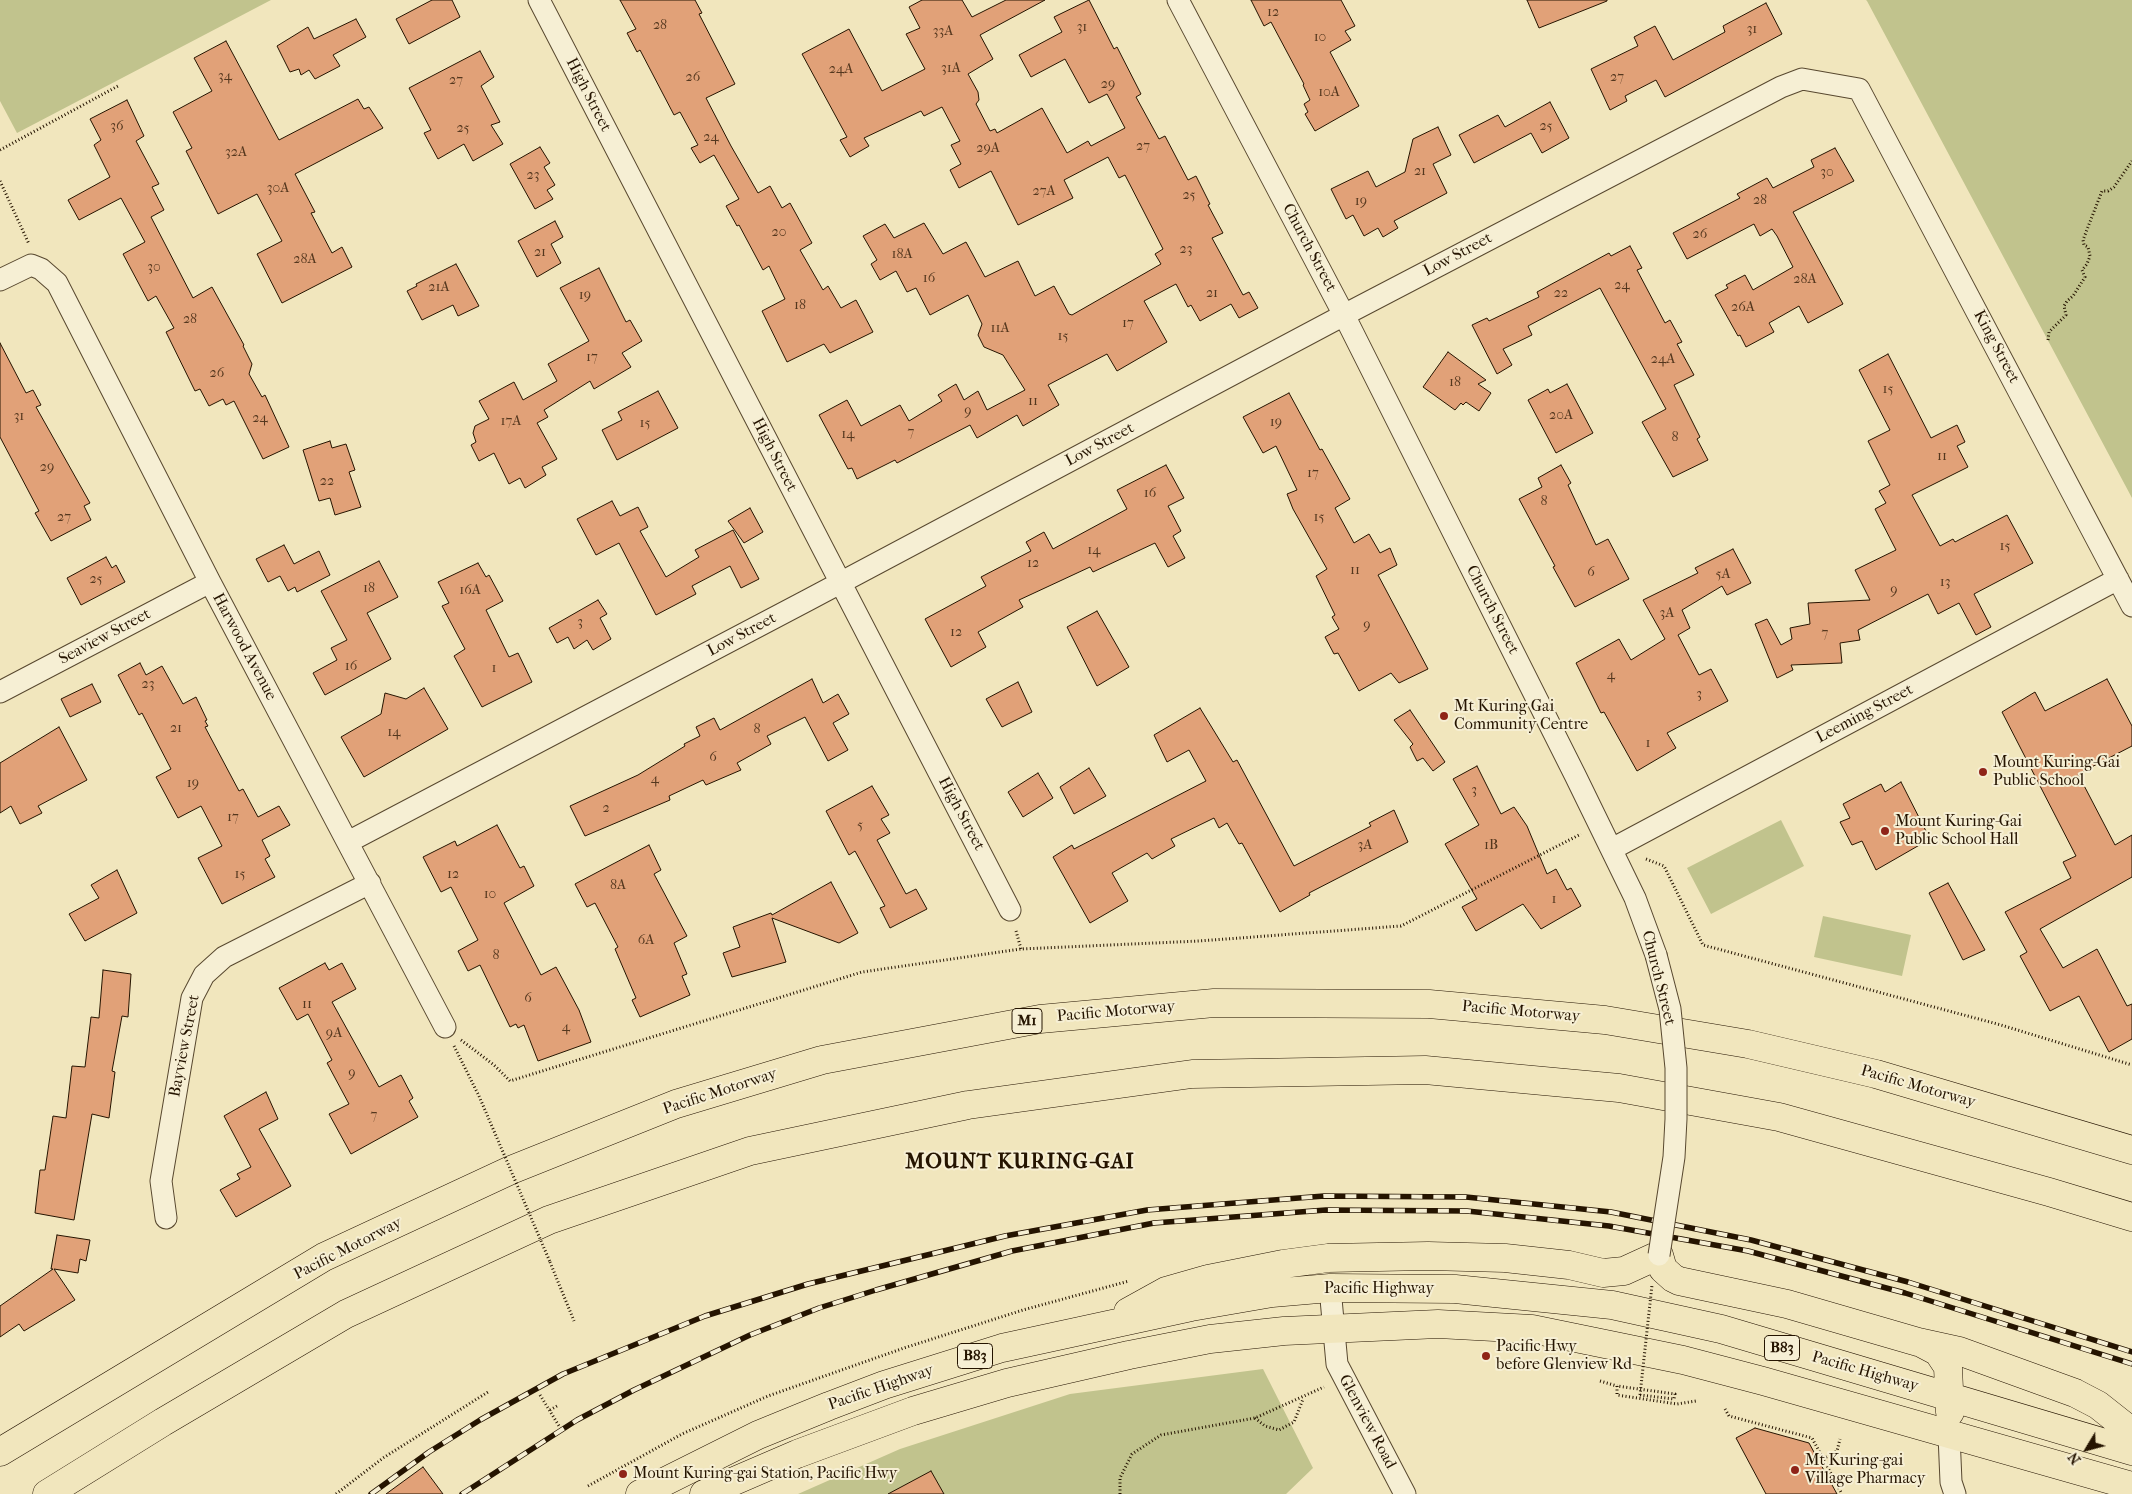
<!DOCTYPE html>
<style>
body{margin:0}
#map{position:relative;width:2132px;height:1494px;overflow:hidden;background:#f1e6bd;font-family:"IM FELL French Canon",serif}
canvas{display:block}
.north{position:absolute;left:2062px;top:1424px;width:50px;height:50px;-webkit-text-stroke:4px #f6efd4;paint-order:stroke;rotate:233deg;font-size:14px;font-weight:700;line-height:20px;text-align:center;color:#251400}
.north::after{content:'';display:block;margin:auto;width:18px;height:22px;background:#251400;clip-path:polygon(50% 0,100% 100%,50% 72%,0 100%)}
</style>
<div id="map">
<canvas width="2132" height="1494"></canvas>
<div class="north">N</div>
</div>
<script>
const ctx = document.querySelector('canvas').getContext('2d');
ctx.lineJoin = 'round';
function fillPath(path, color) {
  ctx.fillStyle = color;
  ctx.fill(path, 'evenodd');
}
function poly(rows) {
  const path = new Path2D();
  for (const r of rows) {
    path.moveTo(r[0], r[1]);
    for (let i = 2; i < r.length; i += 2) path.lineTo(r[i], r[i + 1]);
  }
  return path;
}
function trace(path, color, width, dash) {
  ctx.strokeStyle = color;
  ctx.lineWidth = width;
  ctx.lineCap = dash ? 'butt' : 'round';
  ctx.setLineDash(dash || []);
  ctx.stroke(path);
}
function label(font, color, halo, rows, align = 'center') {
  ctx.font = font + ' "IM FELL French Canon",serif';
  ctx.lineWidth = 4;
  ctx.setLineDash([]);
  ctx.textBaseline = 'middle';
  ctx.strokeStyle = halo;
  ctx.fillStyle = color;
  for (const [text, x, y, turn = 0] of rows) {
    ctx.save();
    ctx.translate(x, y);
    ctx.rotate((+turn || 0) * Math.PI / 180);
    ctx.textAlign = isNaN(turn) ? turn : align;
    if (halo) ctx.strokeText(text, 0, 0);
    ctx.fillText(text, 0, 0);
    ctx.restore();
  }
}
const green = poly([
 [0,0,271,0,17,133,0,101],
 [1866,0,2132,0,2132,498,1867,1],
 [1781,820,1804,866,1711,914,1687,868],
 [1823,916,1911,935,1902,976,1814,957],
 [1263,1369,1313,1468,1286,1494,798,1494,900,1449,1070,1394]
]);
const building = poly([
 [432,0,452,0,460,17,409,44,396,19,432,0],
 [620,0,695,0,702,13,699,14,735,84,706,98,731,146,758,193,770,186,782,208,790,203,812,243,800,250,823,290,828,286,841,308,856,300,873,332,830,353,824,344,787,362,762,311,785,299,769,266,763,270,739,225,737,226,726,206,739,199,714,155,700,163,691,148,698,145,680,112,674,115,640,50,637,52,627,33,636,29,620,0],
 [922,0,962,0,972,17,1006,0,1045,0,980,35,993,59,968,74,978,92,979,100,976,104,990,131,995,129,997,133,1042,108,1067,153,1088,141,1091,146,1125,128,1107,94,1089,103,1065,59,1031,77,1019,55,1062,32,1054,17,1089,0,1114,49,1117,47,1141,94,1136,97,1159,139,1165,136,1188,180,1196,176,1210,204,1208,205,1223,233,1212,238,1243,295,1249,292,1258,308,1239,318,1231,304,1200,321,1191,305,1188,307,1176,284,1144,301,1167,342,1117,371,1107,354,1048,385,1059,405,1023,426,1017,415,977,438,970,425,897,463,895,460,857,479,852,468,848,469,819,415,847,400,861,426,900,405,909,421,942,401,938,395,956,384,964,400,978,391,987,410,1025,390,1003,355,984,347,978,335,982,324,968,295,930,315,916,288,907,292,896,271,880,280,871,264,877,260,863,236,885,224,894,238,924,223,943,254,966,242,985,277,1018,261,1035,296,1054,286,1069,314,1072,315,1161,264,1155,254,1163,249,1125,175,1119,178,1108,157,1064,180,1073,198,1018,225,991,171,959,188,950,170,961,164,951,145,960,141,942,107,924,116,921,111,864,138,869,146,850,157,840,140,847,137,802,54,849,29,882,91,925,69,906,34,920,28,909,7,922,0],
 [1251,0,1341,0,1355,26,1345,31,1351,40,1330,52,1359,106,1315,131,1305,114,1308,112,1304,104,1310,100,1303,85,1304,84,1271,22,1264,26,1251,0],
 [1527,0,1607,0,1607,1,1539,28,1527,0],
 [1766,3,1782,34,1665,97,1656,80,1625,96,1627,101,1610,110,1591,69,1638,46,1634,37,1655,26,1673,60,1725,32,1723,26,1766,3],
 [356,19,366,37,333,55,340,66,315,79,309,70,301,75,299,69,290,72,277,46,308,27,314,39,356,19],
 [226,41,279,140,358,99,364,109,369,107,383,128,295,174,315,212,311,213,332,253,342,247,352,267,282,303,257,254,282,241,257,194,218,214,186,151,192,148,173,112,212,91,194,58,226,41],
 [480,51,494,77,481,86,500,122,491,125,503,144,473,161,464,144,438,159,424,133,431,130,409,88,480,51],
 [127,100,144,136,136,141,159,184,152,187,164,210,151,217,193,298,212,287,244,345,243,346,252,364,249,374,262,397,265,395,289,447,263,459,234,401,226,405,223,399,209,406,200,389,195,391,166,332,174,328,156,296,148,301,123,254,145,242,121,198,79,220,68,200,110,177,94,145,101,140,90,119,127,100],
 [1550,102,1569,138,1542,153,1531,133,1474,163,1459,135,1498,115,1505,127,1550,102],
 [1438,127,1451,155,1433,164,1447,193,1394,221,1398,228,1383,237,1378,228,1364,236,1353,215,1346,219,1331,189,1368,171,1376,187,1405,172,1413,139,1438,127],
 [540,147,550,163,544,167,555,185,547,190,553,199,535,209,510,164,540,147],
 [1835,148,1854,181,1793,212,1843,304,1808,323,1799,306,1769,323,1774,332,1746,347,1740,335,1738,336,1715,295,1728,288,1726,285,1745,275,1753,290,1793,267,1777,236,1772,229,1760,236,1754,224,1687,259,1673,233,1740,198,1737,194,1767,178,1773,188,1814,167,1811,160,1835,148],
 [555,221,563,237,551,244,561,263,537,277,518,241,555,221],
 [1630,246,1642,268,1637,270,1665,323,1670,320,1682,342,1677,344,1694,375,1674,385,1700,437,1697,439,1708,460,1673,477,1642,422,1666,409,1600,288,1528,326,1532,335,1503,349,1512,365,1497,374,1472,325,1487,318,1489,321,1539,297,1537,292,1609,253,1611,256,1630,246],
 [456,264,479,306,458,316,453,305,422,320,407,291,417,286,416,284,456,264],
 [599,268,626,322,630,320,642,341,622,353,631,367,594,389,590,381,544,410,548,417,537,423,557,459,542,467,546,475,525,488,520,478,509,484,494,453,479,461,471,445,476,442,473,433,475,426,489,419,479,401,514,382,523,400,557,381,548,364,589,341,560,288,599,268],
 [0,343,26,393,33,390,41,405,36,407,90,503,84,506,91,520,51,541,35,513,39,511,0,437,0,343],
 [1448,352,1486,380,1478,384,1491,393,1479,411,1466,402,1463,405,1461,403,1455,410,1423,387,1448,352],
 [1888,354,1931,438,1957,425,1965,442,1957,446,1968,467,1912,495,1940,546,1953,539,1955,542,2007,515,2033,563,1974,594,1991,627,1976,635,1959,603,1938,614,1928,594,1858,630,1860,640,1840,643,1842,663,1791,665,1793,670,1777,678,1755,624,1767,619,1781,645,1792,639,1790,628,1810,624,1808,603,1870,600,1855,570,1896,550,1875,509,1886,503,1879,491,1890,485,1868,441,1890,430,1859,370,1888,354],
 [1567,384,1593,433,1556,453,1528,400,1548,389,1550,393,1567,384],
 [658,391,678,428,617,460,602,430,622,420,618,412,658,391],
 [1289,393,1320,450,1322,449,1350,499,1335,508,1354,543,1369,534,1380,553,1390,548,1397,565,1378,575,1428,669,1399,683,1391,673,1359,691,1338,653,1334,654,1325,637,1339,629,1332,617,1335,615,1316,576,1327,569,1293,509,1287,494,1297,490,1276,446,1263,453,1243,417,1289,393],
 [330,441,332,448,346,444,355,470,349,472,361,507,335,515,330,498,319,501,303,450,330,441],
 [1166,465,1184,498,1168,506,1181,531,1173,536,1185,558,1168,567,1155,543,1093,572,1090,567,1019,600,1023,607,978,632,986,647,951,667,925,619,986,586,981,577,1031,551,1026,542,1044,532,1053,549,1127,509,1117,490,1166,465],
 [1561,465,1571,483,1568,485,1596,545,1608,539,1629,579,1575,607,1553,567,1555,566,1519,499,1542,487,1538,478,1561,465],
 [612,501,620,516,638,507,648,527,640,531,666,577,699,557,695,550,733,530,759,579,741,588,730,566,692,586,696,594,656,615,619,543,596,555,577,519,612,501],
 [750,508,763,532,744,543,728,521,750,508],
 [284,545,294,564,319,551,330,575,297,592,295,587,288,591,280,576,268,582,256,559,284,545],
 [1733,549,1751,583,1727,595,1722,586,1682,610,1690,628,1678,635,1699,675,1711,669,1728,701,1667,733,1676,748,1637,771,1604,712,1601,713,1576,663,1619,639,1631,660,1665,639,1643,600,1698,573,1695,568,1733,549],
 [106,557,112,568,116,565,125,582,81,605,67,578,106,557],
 [379,561,398,597,367,613,391,659,325,695,313,673,337,660,331,648,347,640,321,591,379,561],
 [478,563,486,577,489,575,503,601,486,610,509,657,518,653,532,682,482,707,454,656,465,649,442,606,449,603,438,582,478,563],
 [598,600,607,614,600,618,611,639,593,650,587,640,574,649,568,637,557,643,549,628,598,600],
 [1097,611,1129,667,1097,686,1067,627,1097,611],
 [140,663,146,675,162,666,183,704,196,697,207,720,205,721,208,726,205,727,239,791,243,789,258,817,279,806,290,825,262,840,270,856,265,859,275,877,222,904,198,858,222,846,201,806,178,818,156,777,171,769,142,713,139,715,118,675,140,663],
 [812,679,823,703,838,694,849,714,833,723,848,750,828,761,805,717,767,736,771,744,737,763,741,770,706,785,703,780,669,796,670,800,585,836,570,806,638,775,685,746,684,744,700,736,696,727,714,718,720,730,812,679],
 [2107,679,2132,726,2132,746,2078,774,2115,845,2132,835,2132,877,2040,929,2063,968,2097,949,2127,1006,2132,1004,2132,1039,2109,1052,2079,996,2050,1011,2020,956,2027,952,2005,912,2071,878,2063,862,2076,856,2002,712,2035,692,2045,711,2107,679],
 [1018,682,1032,712,1002,727,986,699,1018,682],
 [92,684,101,702,70,717,61,699,92,684],
 [424,688,448,729,364,777,341,737,381,714,385,693,406,699,424,688],
 [1200,708,1233,762,1237,760,1294,866,1371,826,1369,823,1394,810,1408,842,1309,893,1310,895,1280,912,1242,843,1239,844,1227,823,1219,828,1214,818,1171,839,1175,846,1152,859,1147,853,1112,873,1128,901,1090,923,1053,857,1072,845,1074,849,1206,781,1189,750,1167,762,1154,735,1200,708],
 [1410,710,1445,762,1433,771,1423,758,1417,761,1410,747,1413,744,1394,720,1410,710],
 [59,727,87,780,38,806,42,813,20,824,11,806,0,813,0,763,59,727],
 [1477,766,1501,814,1514,807,1527,826,1547,874,1556,869,1567,890,1571,888,1581,906,1541,929,1523,904,1476,931,1462,907,1477,899,1445,844,1479,825,1453,779,1477,766],
 [1089,768,1106,796,1074,814,1060,787,1089,768],
 [1038,773,1053,798,1023,817,1008,792,1038,773],
 [1901,782,1930,839,1876,870,1862,841,1852,845,1840,822,1850,818,1843,804,1881,784,1885,792,1901,782],
 [872,786,889,815,881,819,890,833,877,840,906,894,916,889,927,909,890,928,880,908,885,906,855,851,849,855,826,811,872,786],
 [497,825,520,868,524,866,534,886,504,903,541,975,556,967,579,1010,591,1042,538,1061,524,1025,518,1028,516,1024,510,1027,480,965,468,971,458,951,478,940,451,887,441,892,423,857,455,841,457,846,497,825],
 [649,845,661,870,654,874,687,936,674,943,687,974,682,976,690,995,640,1017,632,1000,636,998,615,949,618,947,595,903,587,907,575,884,649,845],
 [117,870,137,913,85,941,69,914,99,898,91,885,117,870],
 [831,882,858,933,839,943,772,918,786,962,732,977,723,953,740,947,733,927,771,913,772,915,831,882],
 [1948,883,1985,950,1963,960,1929,893,1948,883],
 [325,963,329,970,342,963,356,989,332,1002,379,1087,401,1075,413,1098,409,1101,418,1117,351,1154,329,1114,349,1104,327,1063,332,1060,308,1014,297,1020,279,988,325,963],
 [103,970,131,974,128,1017,122,1016,112,1071,115,1072,109,1118,92,1114,74,1220,35,1213,40,1170,45,1170,53,1116,66,1118,72,1066,85,1067,91,1017,99,1018,103,970],
 [266,1092,278,1119,259,1129,291,1186,236,1217,220,1190,240,1179,237,1174,251,1167,224,1116,266,1092],
 [57,1235,90,1240,86,1261,80,1259,78,1273,54,1269,75,1300,24,1331,19,1324,0,1337,0,1306,53,1269,51,1269,57,1235],
 [1755,1428,1809,1443,1837,1494,1766,1494,1736,1438,1755,1428],
 [423,1467,443,1494,386,1494,423,1467],
 [931,1471,944,1494,888,1494,931,1471]
]);
const path = poly([
 [0,150,118,86],
 [0,181,29,244],
 [2048,340,2049,332,2066,315,2064,306,2067,301,2073,296,2085,277,2082,270,2087,264,2090,256,2088,247,2084,245,2083,240,2102,191,2108,191,2114,187,2132,161],
 [1646,859,1664,866,1703,945,2001,1025,2132,1065],
 [1016,931,1021,949],
 [461,1040,494,1065,510,1081,862,972,1021,949,1199,941,1401,926,1581,834],
 [454,1046,479,1096],
 [550,1262,574,1321],
 [1600,1381,1617,1386],
 [540,1395,559,1426],
 [1640,1395,1674,1399,1675,1394,1617,1386,1617,1395,1677,1404,1696,1401],
 [1725,1409,1729,1416,1812,1438,1842,1494],
 [550,1410,557,1406],
 [1255,1418,1265,1426,1279,1430,1294,1422,1303,1399],
 [1823,1459,1837,1451,1840,1439],
 [588,1486,682,1434,768,1396,904,1348,1023,1310,1129,1281],
 [336,1494,383,1458,488,1392],
 [1120,1494,1120,1478,1132,1454,1161,1435,1255,1418,1324,1387]
]);
const minor = poly([
 [539,0,1010,910],
 [1178,0,1344,315,1575,775,1635,898,1656,955],
 [0,280,31,265,41,269,57,283,210,582,445,1027],
 [0,692,210,582],
 [348,842,808,600,1344,315,1781,87,1802,79,1859,89,2132,606],
 [1612,849,2118,579],
 [166,1218,161,1181,192,998,204,975,224,957,370,883],
 [1330,1288,1337,1364,1405,1494],
 [1949,1435,1951,1482,1955,1494]
]);
const primary = poly([
 [1128,1312,1166,1291,1208,1279,1283,1264,1328,1258,1428,1256,1505,1258,1569,1265,1603,1273,1624,1271,1659,1255,1663,1269,1673,1278,1679,1281,1787,1304,1918,1342,1959,1351,2075,1393,2098,1405,2132,1432],
 [1921,1343,1938,1352,1948,1367,1950,1412],
 [640,1494,758,1435,829,1406,884,1385,1002,1348,1191,1307,1272,1293,1330,1288,1455,1289,1612,1305,1721,1329,2132,1451],
 [704,1494,797,1454,913,1411,1007,1383,1129,1355,1210,1339,1284,1331,1438,1324,1532,1329,1683,1360,1763,1381,2132,1486]
]);
const motorway = poly([
 [0,1452,324,1257,511,1170,676,1104,822,1060,1040,1019,1214,1003,1429,1004,1605,1020,1748,1044,1876,1074,2132,1150],
 [47,1494,163,1422,346,1314,549,1220,750,1151,968,1105,1192,1074,1425,1070,1619,1088,1779,1117,2049,1192,2132,1217]
]);
const rail = poly([
 [371,1494,429,1452,480,1420,563,1374,705,1316,808,1284,1005,1236,1147,1210,1324,1196,1466,1197,1611,1212,1751,1240,1908,1282,2132,1352],
 [462,1494,577,1420,634,1390,750,1335,819,1308,876,1290,1012,1251,1154,1223,1326,1210,1467,1211,1609,1226,1748,1251,1905,1293,2132,1364]
]);
const pathBridge = poly([
 [479,1096,550,1262],
 [1640,1395,1652,1285]
]);
const minorBridge = poly([
 [1656,955,1670,1009,1676,1068,1676,1119,1674,1157,1659,1255]
]);
const markers = [
 [1444,716,5,"#8f2418"],
 [1983,772,5,"#8f2418"],
 [1885,831,5,"#8f2418"],
 [1486,1356,5,"#8f2418"],
 [1795,1470,5,"#8f2418"],
 [623,1474,5,"#8f2418"]
];
const numberNames = [
 ["12",1273,13],
 ["28",660,26],
 ["31",1082,28],
 ["31",1752,30],
 ["33A",943,32],
 ["10",1320,38],
 ["31A",951,69],
 ["24A",841,70],
 ["34",225,77],
 ["26",693,78],
 ["27",1617,78],
 ["27",456,81],
 ["29",1108,85],
 ["10A",1329,93],
 ["36",117,127],
 ["25",1546,127],
 ["25",463,129],
 ["24",711,138],
 ["27",1143,147],
 ["29A",988,149],
 ["32A",236,153],
 ["21",1420,172],
 ["30",1827,173],
 ["23",533,176],
 ["30A",278,189],
 ["27A",1044,192],
 ["25",1189,196],
 ["28",1760,201],
 ["19",1361,202],
 ["20",779,233],
 ["26",1700,235],
 ["23",1186,250],
 ["21",540,253],
 ["18A",902,255],
 ["28A",305,260],
 ["30",154,268],
 ["16",929,279],
 ["28A",1805,280],
 ["24",1622,286],
 ["21A",439,288],
 ["21",1212,294],
 ["22",1561,294],
 ["19",585,296],
 ["18",800,306],
 ["26A",1743,308],
 ["28",190,320],
 ["17",1128,324],
 ["11A",1000,329],
 ["15",1063,337],
 ["17",592,358],
 ["24A",1663,360],
 ["26",217,374],
 ["18",1455,383],
 ["15",1888,390],
 ["11",1033,402],
 ["9",968,412],
 ["20A",1561,416],
 ["31",19,417],
 ["24",260,419],
 ["17A",511,422],
 ["19",1276,423],
 ["15",645,424],
 ["7",911,433],
 ["14",848,435],
 ["8",1675,438],
 ["11",1942,457],
 ["29",47,468],
 ["17",1313,474],
 ["22",327,482],
 ["16",1150,494],
 ["8",1544,502],
 ["27",64,518],
 ["15",1319,518],
 ["15",2005,547],
 ["14",1094,551],
 ["12",1033,564],
 ["11",1355,571],
 ["6",1591,573],
 ["5A",1723,575],
 ["25",96,580],
 ["13",1945,583],
 ["18",369,589],
 ["16A",470,591],
 ["9",1894,591],
 ["3A",1667,614],
 ["3",580,623],
 ["9",1367,626],
 ["12",956,633],
 ["7",1825,634],
 ["16",351,667],
 ["1",494,669],
 ["4",1611,676],
 ["23",148,685],
 ["3",1699,695],
 ["21",176,729],
 ["8",757,730],
 ["14",394,733],
 ["1",1648,744],
 ["6",713,758],
 ["4",655,780],
 ["19",193,784],
 ["3",1474,791],
 ["2",606,809],
 ["17",233,818],
 ["5",860,826],
 ["3A",1365,846],
 ["1B",1491,846],
 ["15",240,875],
 ["12",453,875],
 ["8A",618,886],
 ["10",490,895],
 ["1",1554,900],
 ["6A",646,941],
 ["8",496,956],
 ["6",528,999],
 ["11",307,1005],
 ["4",566,1028],
 ["9A",334,1034],
 ["9",352,1074],
 ["7",374,1116]
];
const shields = [
 [1027,1021,30],
 [1782,1348,35],
 [975,1356,35]
];
const shieldNames = [
 ["M1",1027,1021],
 ["B83",1782,1348],
 ["B83",975,1356]
];
const streetNames = [
 ["High Street",588,95,63],
 ["Church Street",1309,248,62],
 ["Low Street",1458,255,-28],
 ["King Street",1996,347,62],
 ["Low Street",1100,445,-28],
 ["High Street",774,455,63],
 ["Church Street",1492,610,63],
 ["Low Street",742,635,-28],
 ["Seaview Street",105,637,-28],
 ["Harwood Avenue",244,647,62],
 ["Leeming Street",1865,714,-28],
 ["High Street",961,814,62],
 ["Church Street",1658,978,76],
 ["Pacific Motorway",1116,1012,-5],
 ["Pacific Motorway",1521,1012,5],
 ["Bayview Street",185,1046,-79],
 ["Pacific Motorway",1918,1087,16],
 ["Pacific Motorway",720,1092,-18],
 ["Pacific Motorway",348,1249,-27],
 ["Pacific Highway",1379,1289],
 ["Pacific Highway",1865,1372,16],
 ["Pacific Highway",881,1388,-19],
 ["Glenview Road",1367,1422,62]
];
const poiNames = [
 ["Mt Kuring Gai",1454,707],
 ["Community Centre",1454,725],
 ["Mount Kuring-Gai",1993,763],
 ["Public School",1993,781],
 ["Mount Kuring-Gai",1895,822],
 ["Public School Hall",1895,840],
 ["Pacific Hwy",1496,1347],
 ["before Glenview Rd",1496,1365],
 ["Mt Kuring-gai",1805,1461],
 ["Village Pharmacy",1805,1479],
 ["Mount Kuring-gai Station, Pacific Hwy",633,1474]
];
const districtNames = [
 ["MOUNT KURING-GAI",1020,1163]
];
fillPath(green, '#c1c38d');
fillPath(building, '#e1a178');
trace(building, '#251400', 1);
trace(minor, '#58482f', 23);
trace(primary, '#251400', 29);
trace(motorway, '#251400', 29);
trace(path, '#251400', 3, [1, 2.5]);
trace(minor, '#f6efd4', 21);
trace(primary, '#f1e6bd', 28);
trace(motorway, '#f1e6bd', 28);
trace(rail, '#251400', 5.5);
trace(rail, '#f6efd4', 4, [11]);
trace(minorBridge, '#58482f', 23, []);
trace(pathBridge, '#251400', 3, [1, 2.5]);
trace(minorBridge, '#f6efd4', 21);
for (const [x, y, r, color] of markers) {
  const dot = new Path2D();
  dot.arc(x, y, r, 0, 2 * Math.PI);
  ctx.fillStyle = color;
  ctx.fill(dot);
  trace(dot, '#f6efd4', 2);
}
label('14px', '#54371e', null, numberNames);
for (const [x, y, w] of shields) {
  const box = new Path2D();
  box.roundRect(x - w / 2, y - 12.5, w, 25, 4);
  ctx.fillStyle = '#f6efd4';
  ctx.fill(box);
  trace(box, '#251400', 1);
}
label('bold 15px', '#251400', null, shieldNames);
label('16px', '#251400', '#f6efd4', streetNames);
label('16px', '#251400', '#f6efd4', poiNames, 'left');
ctx.letterSpacing = '1px';
label('bold 21px', '#251400', '#f6efd4', districtNames);
ctx.letterSpacing = '0px';
</script>
